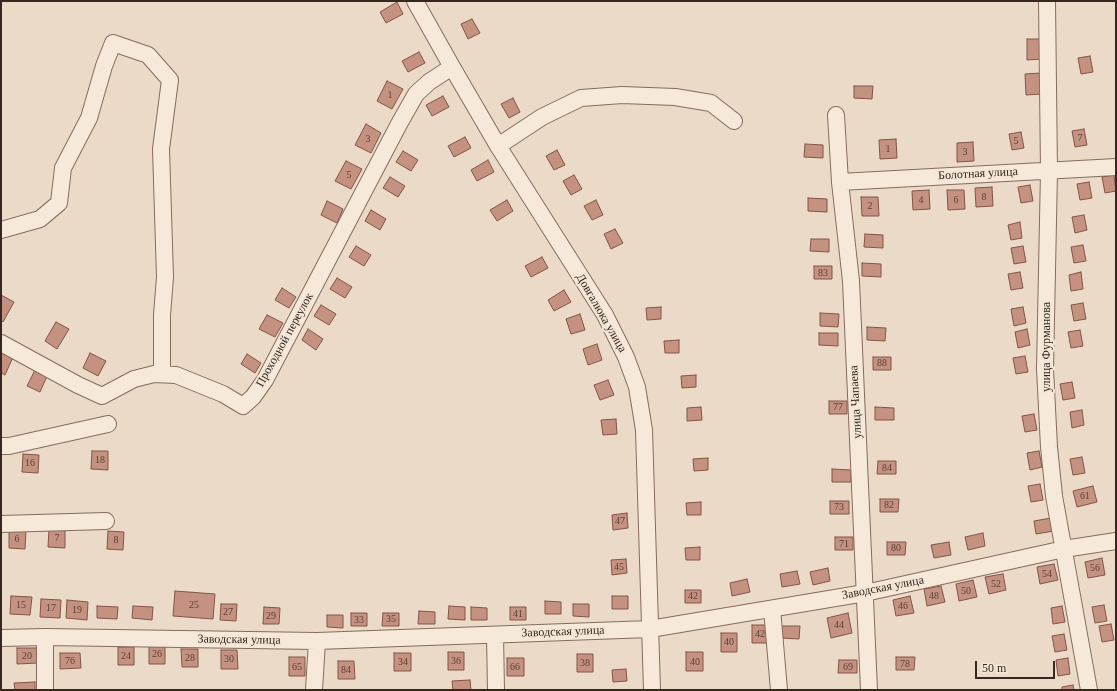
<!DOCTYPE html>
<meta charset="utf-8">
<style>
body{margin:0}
#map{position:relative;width:1117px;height:691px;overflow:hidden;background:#ebdac7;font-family:"Times New Roman",serif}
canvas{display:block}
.frame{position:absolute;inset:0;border:2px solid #362720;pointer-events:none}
.scale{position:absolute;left:975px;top:661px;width:80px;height:18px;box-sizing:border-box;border:2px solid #362720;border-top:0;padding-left:5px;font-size:12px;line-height:14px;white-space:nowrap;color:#362720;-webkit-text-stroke:3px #f3e6d6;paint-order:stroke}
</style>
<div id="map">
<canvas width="1117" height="691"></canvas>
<div class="frame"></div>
<div class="scale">50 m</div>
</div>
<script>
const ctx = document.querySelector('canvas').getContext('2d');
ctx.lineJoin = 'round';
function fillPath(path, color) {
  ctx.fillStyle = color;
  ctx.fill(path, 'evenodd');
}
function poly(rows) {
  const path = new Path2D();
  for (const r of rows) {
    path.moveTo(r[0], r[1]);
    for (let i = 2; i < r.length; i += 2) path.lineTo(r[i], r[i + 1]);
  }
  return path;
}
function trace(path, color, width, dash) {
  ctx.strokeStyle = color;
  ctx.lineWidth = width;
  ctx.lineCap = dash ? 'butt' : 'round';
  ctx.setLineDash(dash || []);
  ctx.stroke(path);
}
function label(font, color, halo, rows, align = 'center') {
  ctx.font = font + ' "Times New Roman",serif';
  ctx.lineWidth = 4;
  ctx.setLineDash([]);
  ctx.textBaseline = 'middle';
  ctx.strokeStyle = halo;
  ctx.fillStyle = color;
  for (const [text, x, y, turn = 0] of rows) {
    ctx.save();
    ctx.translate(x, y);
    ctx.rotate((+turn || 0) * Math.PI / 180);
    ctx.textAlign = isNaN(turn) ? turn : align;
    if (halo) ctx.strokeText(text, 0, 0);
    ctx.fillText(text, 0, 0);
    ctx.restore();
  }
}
const building = poly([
 [397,2,403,14,386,23,380,12,397,2],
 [472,19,480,33,468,39,461,24,472,19],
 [1027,39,1042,39,1042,59,1027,60,1027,39],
 [419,52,425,63,408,72,402,61,419,52],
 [1090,56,1093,72,1081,74,1078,58,1090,56],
 [1041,73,1041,94,1026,95,1025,74,1041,73],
 [387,81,403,89,392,109,377,101,387,81],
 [854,86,873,86,872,99,854,98,854,86],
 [443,96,449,107,432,116,426,105,443,96],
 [513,98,520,112,509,118,501,104,513,98],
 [366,124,381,133,371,153,355,145,366,124],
 [1084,129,1087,145,1075,147,1072,131,1084,129],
 [1021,132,1024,148,1012,150,1009,134,1021,132],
 [465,137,471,148,454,157,448,146,465,137],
 [896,139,897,158,880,159,879,140,896,139],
 [973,142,974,161,957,162,957,143,973,142],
 [805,144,823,145,823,158,804,157,805,144],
 [557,150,565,165,554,170,546,156,557,150],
 [403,151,418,160,411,171,396,162,403,151],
 [488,160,494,172,477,181,471,170,488,160],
 [346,161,362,169,351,189,335,181,346,161],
 [574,175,582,189,571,195,563,181,574,175],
 [1114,175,1116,191,1105,193,1102,177,1114,175],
 [390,177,405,186,398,197,383,188,390,177],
 [1089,182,1092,198,1080,200,1077,184,1089,182],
 [1030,185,1033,201,1021,203,1018,187,1030,185],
 [992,187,993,206,976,207,975,188,992,187],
 [929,190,930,209,913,210,912,191,929,190],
 [947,190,964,190,965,209,948,210,947,190],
 [861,197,878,197,879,216,862,216,861,197],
 [808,198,827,199,827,212,808,211,808,198],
 [507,200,513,211,497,221,490,210,507,200],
 [596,200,603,215,592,220,584,206,596,200],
 [327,201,343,209,337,223,321,215,327,201],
 [371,210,386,219,380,230,365,221,371,210],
 [1084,215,1087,230,1075,233,1072,217,1084,215],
 [1020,222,1022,238,1011,240,1008,225,1020,222],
 [615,229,623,243,611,249,604,234,615,229],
 [865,234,883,235,883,248,864,247,865,234],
 [811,239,829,239,829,252,810,251,811,239],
 [1083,245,1086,261,1074,263,1071,247,1083,245],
 [356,246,371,255,364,266,349,257,356,246],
 [1023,246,1026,262,1014,264,1011,248,1023,246],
 [542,257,548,268,531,277,525,266,542,257],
 [862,263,881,264,881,277,862,276,862,263],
 [814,266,832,266,832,279,814,279,814,266],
 [1020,272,1023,288,1011,290,1008,274,1020,272],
 [1081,272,1083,289,1071,291,1069,275,1081,272],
 [337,278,352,287,345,298,330,289,337,278],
 [282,288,296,297,289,308,275,300,282,288],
 [564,290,571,302,554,311,548,300,564,290],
 [1,295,14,302,3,322,1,320,1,295],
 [1083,303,1086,319,1074,321,1071,305,1083,303],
 [321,305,336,314,329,325,314,316,321,305],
 [661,307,661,319,647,320,646,308,661,307],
 [1023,307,1026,323,1014,326,1011,309,1023,307],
 [820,313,839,314,838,327,820,326,820,313],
 [580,314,585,330,571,334,566,319,580,314],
 [267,315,283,323,275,337,259,329,267,315],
 [56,322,69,329,57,349,45,341,56,322],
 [867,327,886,328,885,341,867,340,867,327],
 [308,329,323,339,316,350,302,340,308,329],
 [1027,329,1030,345,1018,348,1015,332,1027,329],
 [1080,330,1083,346,1071,348,1068,332,1080,330],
 [819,333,838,333,838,346,819,345,819,333],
 [679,340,679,353,665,353,664,341,679,340],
 [597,344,602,360,588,365,583,349,597,344],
 [1,351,13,357,5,375,1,373,1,351],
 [90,353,106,361,98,376,83,368,90,353],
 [247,354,261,363,255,373,241,364,247,354],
 [1025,356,1028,372,1016,374,1013,358,1025,356],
 [873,357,891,357,891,370,873,370,873,357],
 [36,368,48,374,40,392,27,386,36,368],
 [696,375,696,387,682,388,681,376,696,375],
 [608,380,614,395,600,400,594,385,608,380],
 [1072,382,1075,398,1063,400,1060,384,1072,382],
 [829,401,847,401,847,414,829,414,829,401],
 [701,407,702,420,687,421,687,408,701,407],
 [875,407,894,408,894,420,875,420,875,407],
 [1082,410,1084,425,1072,428,1070,412,1082,410],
 [1034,414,1037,430,1025,432,1022,416,1034,414],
 [616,419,617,434,603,435,601,420,616,419],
 [92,451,108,451,108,470,91,469,92,451],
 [1039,451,1042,467,1030,470,1027,453,1039,451],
 [23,454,39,455,38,473,22,472,23,454],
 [1082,457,1085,473,1073,475,1070,459,1082,457],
 [708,458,708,470,694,471,693,459,708,458],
 [878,461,896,461,896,474,877,474,878,461],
 [832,469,851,470,851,482,832,482,832,469],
 [1040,484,1043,500,1031,502,1028,486,1040,484],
 [1093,486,1097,502,1077,507,1073,491,1093,486],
 [880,499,899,499,898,512,880,512,880,499],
 [830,501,849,501,849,514,830,514,830,501],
 [701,502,701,515,687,515,686,503,701,502],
 [627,513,628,528,613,530,612,515,627,513],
 [1051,518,1054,531,1036,534,1034,521,1051,518],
 [49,529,65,529,65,548,48,547,49,529],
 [9,530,26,530,25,549,9,548,9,530],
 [108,531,124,532,123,550,107,549,108,531],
 [983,533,985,546,968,550,965,537,983,533],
 [835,537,853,537,853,550,835,550,835,537],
 [887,542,906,542,905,555,887,555,887,542],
 [949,542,951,555,934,558,931,545,949,542],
 [700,547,700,560,686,560,685,548,700,547],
 [1102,558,1105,575,1088,578,1085,562,1102,558],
 [626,559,627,573,612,575,611,560,626,559],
 [1054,564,1058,580,1040,584,1037,567,1054,564],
 [828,568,830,581,813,585,810,572,828,568],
 [797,571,800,584,782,587,780,574,797,571],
 [1003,574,1006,590,989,594,985,577,1003,574],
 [747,579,750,592,732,596,730,583,747,579],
 [973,580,977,597,959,601,956,584,973,580],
 [941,586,945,602,927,606,924,589,941,586],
 [685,590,701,590,701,603,685,603,685,590],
 [175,591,215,594,213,619,173,616,175,591],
 [11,596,32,597,30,615,10,614,11,596],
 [612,596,628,596,628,609,612,609,612,596],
 [910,596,914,613,896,616,893,600,910,596],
 [41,599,61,600,60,618,40,617,41,599],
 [67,600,88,602,87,620,66,618,67,600],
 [545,601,561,602,561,614,545,614,545,601],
 [221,604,237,604,236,621,220,620,221,604],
 [573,604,589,604,589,617,573,616,573,604],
 [1104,605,1107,621,1095,623,1092,607,1104,605],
 [97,606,118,607,117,619,97,618,97,606],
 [133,606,153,607,152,620,132,618,133,606],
 [449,606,465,607,465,620,448,619,449,606],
 [1062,606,1065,622,1053,624,1051,608,1062,606],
 [264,607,280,608,279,624,263,624,264,607],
 [471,607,487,608,487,620,471,620,471,607],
 [510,607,526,607,526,620,510,620,510,607],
 [419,611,435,612,435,624,418,624,419,611],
 [351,613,367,613,367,626,351,626,351,613],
 [383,613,399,613,399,626,382,626,383,613],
 [848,613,852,633,831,638,827,618,848,613],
 [327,615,343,615,343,628,327,627,327,615],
 [1111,624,1114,640,1102,642,1099,626,1111,624],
 [752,625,768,625,768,643,752,643,752,625],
 [781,626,800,626,799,639,781,638,781,626],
 [721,633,737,633,737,652,721,652,721,633],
 [1064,634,1067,650,1055,652,1052,636,1064,634],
 [149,645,165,645,165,664,149,664,149,645],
 [118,647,134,647,134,665,118,665,118,647],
 [17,648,37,648,38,663,17,664,17,648],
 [181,649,198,649,198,667,182,667,181,649],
 [221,650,237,650,238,669,221,669,221,650],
 [448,652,464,652,464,670,448,670,448,652],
 [686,652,703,652,703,671,686,671,686,652],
 [60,653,80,653,81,668,60,669,60,653],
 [394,653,411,653,411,671,394,671,394,653],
 [577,654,593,654,593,672,577,672,577,654],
 [289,657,305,657,305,676,289,676,289,657],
 [896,657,915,657,914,670,896,670,896,657],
 [507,658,524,658,524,676,507,676,507,658],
 [1068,658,1070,674,1058,676,1056,660,1068,658],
 [839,660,857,660,857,673,838,673,839,660],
 [338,661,354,661,355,679,338,679,338,661],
 [626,669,627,681,613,682,612,670,626,669],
 [470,680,471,690,453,690,452,681,470,680],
 [35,682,35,690,15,690,14,683,35,682],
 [1073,685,1074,690,1062,690,1062,687,1073,685]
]);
const minor = poly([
 [415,1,452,67,498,146,605,315,626,357,637,387,644,430,652,690],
 [1047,1,1049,171,1045,369,1049,447,1054,496,1089,690],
 [836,115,840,182,851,281,869,690],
 [498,146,542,117,581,98,622,95,675,97,711,103,734,121],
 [840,182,1116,167],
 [1,230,40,219,59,203,63,168,89,118,104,66,113,43,148,55,170,80,161,149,165,277,162,315,162,374],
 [1,343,78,385,102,396,134,379,154,374,176,375,223,394,243,406,253,397,265,380,399,124,416,94,429,82,452,67],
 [1,446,9,446,108,424],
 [1,524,106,521],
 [772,609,779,690],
 [495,635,496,690],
 [45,637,45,690],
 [1,638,45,637,317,641,650,629,865,593,1064,549,1116,541],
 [314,690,317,641]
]);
const numberNames = [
 ["1",390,95],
 ["7",1080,138],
 ["3",368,139],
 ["5",1016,141],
 ["1",888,149],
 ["3",965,152],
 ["5",349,175],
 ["8",984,197],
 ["4",921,200],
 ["6",956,200],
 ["2",870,206],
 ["83",823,273],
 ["88",882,363],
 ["77",838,407],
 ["18",100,460],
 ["16",30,463],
 ["84",887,468],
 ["61",1085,496],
 ["82",889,505],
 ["73",839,507],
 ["47",620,521],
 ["7",57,538],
 ["6",17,539],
 ["8",116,540],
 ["71",844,544],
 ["80",896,548],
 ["45",619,567],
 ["56",1095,568],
 ["54",1047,574],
 ["52",996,584],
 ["50",966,591],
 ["42",693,596],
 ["48",934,596],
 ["15",21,605],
 ["25",194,605],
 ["46",903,606],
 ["17",51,608],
 ["19",77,610],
 ["27",228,612],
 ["41",518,614],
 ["29",271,616],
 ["35",391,619],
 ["33",359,620],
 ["44",839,625],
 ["42",760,634],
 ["40",729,642],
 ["26",157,654],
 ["20",27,656],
 ["24",126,656],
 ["28",190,658],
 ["30",229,659],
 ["76",70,661],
 ["36",456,661],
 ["34",403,662],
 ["40",695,662],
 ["38",585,663],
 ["78",905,664],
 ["65",297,667],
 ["66",515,667],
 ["69",848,667],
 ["84",346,670]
];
const streetNames = [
 ["Болотная улица",978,174,-3],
 ["Довгалюка улица",601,313,60],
 ["Проходной переулок",285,340,-61],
 ["улица Фурманова",1047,347,-90],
 ["улица Чапаева",856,402,-93],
 ["Заводская улица",883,588,-11],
 ["Заводская улица",563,632,-2],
 ["Заводская улица",239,640,1]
];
fillPath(building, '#c59281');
trace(building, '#825446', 1);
trace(minor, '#856c5e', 18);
trace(minor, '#f6e9da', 16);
label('10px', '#5a4238', null, numberNames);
label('12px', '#362720', '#f3e6d6', streetNames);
</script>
